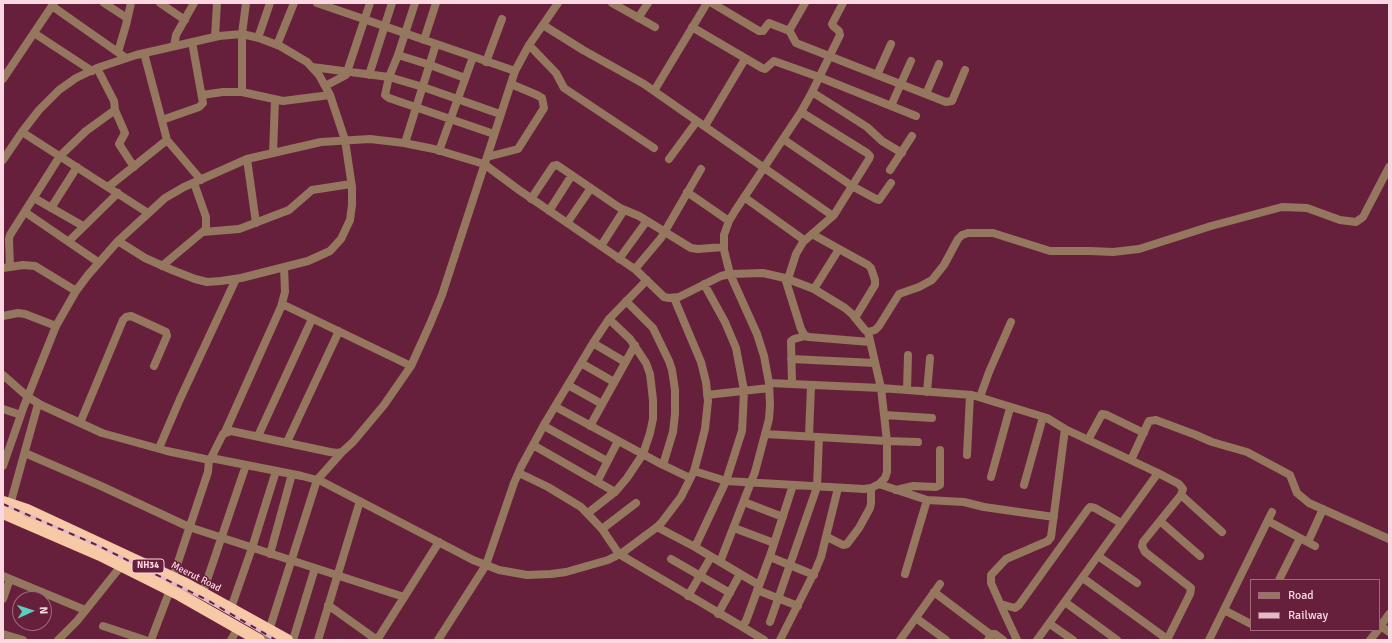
<!DOCTYPE html>
<style>
body{margin:0}
#map{position:relative;width:1392px;height:643px;overflow:hidden;background:#67203b;font-family:Signika,sans-serif}
canvas{display:block}
.frame{position:absolute;inset:0;border:4px solid #fbd7e1;pointer-events:none}
.legend{position:absolute;left:1250px;top:579px;width:130px;height:52px;box-sizing:border-box;background:#67203b;border:1px solid #a2697d;margin:0;padding:5px 7px;list-style:none;font-size:12px;color:#fbd7e1}
.legend li{display:flex;align-items:center;gap:8px;height:20px}
.legend b{width:20px;border:1px solid #a2697d}
.north{position:absolute;left:12px;top:591px;width:40px;height:40px;box-sizing:border-box;background:#67203b;border:1px solid #a2697d;border-radius:50%;rotate:87deg;font-size:11px;font-weight:700;line-height:16px;text-align:center;color:#fbd7e1}
.north::after{content:'';display:block;margin:auto;width:14px;height:18px;background:#5cceba;clip-path:polygon(50% 0,100% 100%,50% 72%,0 100%)}
</style>
<div id="map">
<canvas width="1392" height="643"></canvas>
<div class="frame"></div>
<ul class="legend">
<li><b style="height:5px;background:#95765e"></b>Road</li>
<li><b style="height:5px;background:#e4bac7"></b>Railway</li>
</ul>
<div class="north">N</div>
</div>
<script>
const ctx = document.querySelector('canvas').getContext('2d');
ctx.lineJoin = 'round';
function poly(rows) {
  const path = new Path2D();
  for (const r of rows) {
    path.moveTo(r[0], r[1]);
    for (let i = 2; i < r.length; i += 2) path.lineTo(r[i], r[i + 1]);
  }
  return path;
}
function trace(path, color, width, dash) {
  ctx.strokeStyle = color;
  ctx.lineWidth = width;
  ctx.lineCap = dash ? 'butt' : 'round';
  ctx.setLineDash(dash || []);
  ctx.stroke(path);
}
function label(font, color, halo, rows, align = 'center') {
  ctx.font = font + ' Signika,sans-serif';
  ctx.lineWidth = 3;
  ctx.setLineDash([]);
  ctx.textBaseline = 'middle';
  ctx.strokeStyle = halo;
  ctx.fillStyle = color;
  for (const [text, x, y, turn = 0] of rows) {
    ctx.save();
    ctx.translate(x, y);
    ctx.rotate((+turn || 0) * Math.PI / 180);
    ctx.textAlign = isNaN(turn) ? turn : align;
    if (halo) ctx.strokeText(text, 0, 0);
    ctx.fillText(text, 0, 0);
    ctx.restore();
  }
}
const minor = poly([
 [104,3,127,18],
 [160,3,185,20],
 [317,3,515,71],
 [415,3,398,55,389,77,385,95,389,98,494,134],
 [612,3,655,27],
 [712,3,759,31,763,31,769,23,787,30,790,29,805,3],
 [52,6,126,58],
 [638,18,648,3],
 [543,25,583,50,644,84,833,216],
 [692,27,762,68,765,69,774,61,819,77,916,116],
 [789,30,796,43,946,102,952,101,965,70],
 [34,33,92,71],
 [215,37,217,3],
 [258,38,270,3],
 [424,40,436,3],
 [277,45,294,3],
 [529,45,556,73,564,88,654,148],
 [174,46,176,35,194,3],
 [118,52,126,25,131,3],
 [144,53,167,140,201,180],
 [398,55,430,65,465,78],
 [486,62,502,19],
 [312,67,389,77,423,87,500,114],
 [369,75,392,3],
 [877,75,891,44],
 [3,79,54,3],
 [325,86,346,75,370,3],
 [654,91,707,3],
 [242,92,242,34,246,3],
 [812,92,867,127,882,141,902,153],
 [926,94,939,64],
 [202,95,223,92,242,92,283,101,330,95],
 [891,106,911,61],
 [115,110,125,133,119,144,134,167],
 [162,120,199,107,203,103,192,42],
 [705,126,745,59],
 [22,132,148,213],
 [783,139,852,186,876,199,879,200,891,183],
 [405,143,436,44],
 [439,151,473,57],
 [273,153,275,100],
 [487,157,518,149,544,108,542,98,537,95,511,84],
 [247,159,256,223],
 [669,159,697,121],
 [3,160,22,132,39,110,59,90,76,78,97,68,136,55,219,36,242,34,259,38,280,46,307,62,319,75,330,95,345,140,352,187,352,205,350,220,341,239,330,251,308,261,241,278,221,281,207,282,195,279,172,270,145,258,118,241],
 [890,170,912,136],
 [108,187,167,140],
 [687,192,729,221],
 [744,197,804,240],
 [34,198,83,226],
 [531,199,553,166,557,165,620,208,639,216,691,248,698,249,724,247],
 [51,208,77,167],
 [549,211,572,175],
 [25,212,98,262],
 [567,223,591,188],
 [203,232,239,229,247,226,289,210,312,190,351,184],
 [812,234,868,265,871,268,875,280,875,285,855,318],
 [69,241,118,193],
 [601,246,624,210],
 [619,259,646,222],
 [162,266,206,229,206,217,194,183],
 [10,267,9,239,10,235,60,156,86,131,115,110,114,101,97,68],
 [3,268,23,265,35,266,76,291],
 [635,269,661,238,701,169],
 [785,278,801,329,805,336,809,337,870,342],
 [788,279,796,254,803,242,834,215,869,159,870,156,867,153,801,112],
 [814,289,839,249],
 [626,301,653,328,669,361,672,370,675,390,675,414,673,432,663,465],
 [282,304,411,366],
 [3,316,18,313,25,314,56,326],
 [593,343,625,362],
 [791,359,875,363],
 [581,363,614,382],
 [3,375,28,397,41,405,102,433,167,451,205,459,209,460,211,458,223,434,231,431,330,452,337,453,342,452,353,442,384,405,411,366,430,324,442,295,515,71,529,45,558,3],
 [769,383,881,388,972,395,1047,418,1065,429,1158,473,1179,484,1183,489,1181,495,1143,542,1142,546,1145,552,1191,588,1190,594,1167,640],
 [792,384,791,341,794,339,805,336],
 [568,385,602,404],
 [907,390,908,355],
 [927,392,930,358],
 [707,395,769,388],
 [980,397,989,372,1011,322],
 [556,407,661,464,690,478],
 [3,409,21,415],
 [884,415,932,418],
 [80,423,123,320,126,317,131,316,166,332,167,336,154,366],
 [544,426,607,461],
 [590,426,635,345],
 [225,432,281,307,285,292,284,267],
 [765,434,887,441,918,442],
 [258,436,312,319],
 [809,436,811,386],
 [1088,440,1102,414,1107,415,1144,433],
 [287,442,339,331],
 [533,445,615,492],
 [159,448,180,399,236,279],
 [25,453,101,486,189,527,404,597],
 [967,455,970,395],
 [211,458,302,476,321,481,473,560,499,570,527,575,551,574,566,572,608,560,622,553,657,527,662,522,681,497,694,471,700,449,705,429,708,401,706,382,701,362,674,298],
 [1131,460,1149,421,1156,420,1196,435,1212,442,1247,452,1290,475,1297,493,1309,503,1389,539],
 [3,466,24,406,56,326,76,291,88,275,118,241,165,198,184,187,247,159,321,142,370,139,404,143,434,149,484,164,519,190,636,270,664,297,669,298,679,297,721,276,730,274,763,273,785,278,814,289,845,308,852,314,865,330,868,332,875,330,879,326,899,294,919,287,932,280,944,265,958,239,962,235,968,233,993,233,1050,251,1090,251,1113,252,1139,249,1211,226,1282,207,1307,208,1340,220,1356,222,1363,217,1389,167],
 [694,471,726,481,864,489,871,488,879,484,885,478,887,472,887,441,881,388,868,332],
 [519,473,548,487,581,507,602,529,619,554,741,626,743,625,746,621,771,553,793,485],
 [991,477,1010,408],
 [597,482,618,441],
 [879,484,927,500,964,502,984,507,1054,517],
 [1024,485,1043,417],
 [896,490,913,486,936,487,940,485,940,450],
 [1181,495,1222,532],
 [744,502,783,517],
 [10,505,38,404],
 [588,513,616,491,627,478,643,454,650,433,653,419,653,400,650,374,646,363,630,339,609,319],
 [1160,521,1200,556],
 [1268,521,1315,546],
 [657,527,695,547,759,585],
 [734,528,774,543],
 [602,529,636,503],
 [827,537,843,545,847,544,859,528,870,508,871,503,871,488],
 [1308,542,1323,509],
 [695,547,726,481,742,431,743,413,744,390,736,348,725,322,704,284],
 [270,554,292,474],
 [1098,556,1137,583],
 [770,557,814,575],
 [671,559,730,593],
 [720,562,755,472,769,419,770,405,769,383,764,356,757,334,730,274,724,250,724,235,729,221,735,211,801,112,811,94,840,35,839,31,833,26,832,24,843,3],
 [905,574,927,500],
 [3,576,85,610],
 [173,577,208,472,209,460],
 [1083,578,1167,639],
 [1279,580,1300,538],
 [757,590,798,606],
 [203,592,246,465],
 [934,592,991,635],
 [688,596,711,557],
 [3,599,10,579],
 [1065,602,1117,640],
 [328,605,377,640],
 [231,608,252,548,276,471],
 [1003,610,991,583,991,575,1006,559,1048,541,1051,537,1065,429],
 [1224,610,1251,624],
 [718,614,740,574],
 [916,618,946,640],
 [770,622,817,487,819,437],
 [1050,624,1073,640],
 [103,626,145,640],
 [741,626,764,640],
 [1381,626,1389,632],
 [1379,628,1389,614],
 [3,634,23,640],
 [58,640,77,621,121,566],
 [151,640,170,590],
 [231,640,238,628],
 [266,640,317,480,342,452],
 [293,640,315,568],
 [318,640,360,501],
 [377,640,439,542],
 [438,640,486,565,514,483,521,467,545,423,593,343,609,319,647,280],
 [780,640,816,569,821,557,838,488],
 [900,640,940,584],
 [988,640,992,634,995,634,1003,640],
 [1017,640,1003,610,1004,605,1015,608,1019,605,1088,509,1090,507,1095,508,1121,523],
 [1037,640,1158,473],
 [1209,640,1272,512],
 [1370,640,1378,630]
]);
const highway = poly([
 [3,502,27,510,186,584,287,640],
 [3,513,100,555,180,595,259,640]
]);
const rail = poly([
 [3,504,99,546,207,600,276,640]
]);
const shields = [
 [148,566,32]
];
const shieldNames = [
 ["NH34",148,566]
];
const streetNames = [
 ["Meerut Road",196,577,27]
];
trace(minor, '#95765e', 8);
trace(highway, '#f7c9a6', 12);
trace(rail, '#e4bac7', 3.5);
trace(rail, '#67203b', 2, [6]);
for (const [x, y, w] of shields) {
  const box = new Path2D();
  box.roundRect(x - w / 2, y - 7, w, 14, 3);
  ctx.fillStyle = '#67203b';
  ctx.fill(box);
  trace(box, '#fbd7e1', 1);
}
label('bold 9px', '#fbd7e1', null, shieldNames);
label('10px', '#fbd7e1', '#67203b', streetNames);
</script>
